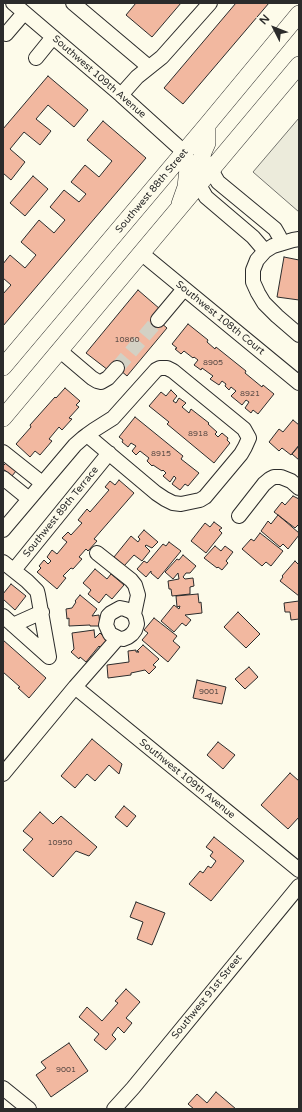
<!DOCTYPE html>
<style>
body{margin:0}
#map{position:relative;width:302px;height:1112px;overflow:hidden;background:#fdfbea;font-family:"Varela Round",sans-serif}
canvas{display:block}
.frame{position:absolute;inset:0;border:4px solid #2b2b2b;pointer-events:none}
.north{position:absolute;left:254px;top:8px;width:40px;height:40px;-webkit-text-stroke:3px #fdfbea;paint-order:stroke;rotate:312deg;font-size:11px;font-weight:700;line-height:16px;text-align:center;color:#2b2b2b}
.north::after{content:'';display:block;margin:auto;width:14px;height:18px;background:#2b2b2b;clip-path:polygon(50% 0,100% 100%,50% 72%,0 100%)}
</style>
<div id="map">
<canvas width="302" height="1112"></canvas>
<div class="frame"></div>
<div class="north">N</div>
</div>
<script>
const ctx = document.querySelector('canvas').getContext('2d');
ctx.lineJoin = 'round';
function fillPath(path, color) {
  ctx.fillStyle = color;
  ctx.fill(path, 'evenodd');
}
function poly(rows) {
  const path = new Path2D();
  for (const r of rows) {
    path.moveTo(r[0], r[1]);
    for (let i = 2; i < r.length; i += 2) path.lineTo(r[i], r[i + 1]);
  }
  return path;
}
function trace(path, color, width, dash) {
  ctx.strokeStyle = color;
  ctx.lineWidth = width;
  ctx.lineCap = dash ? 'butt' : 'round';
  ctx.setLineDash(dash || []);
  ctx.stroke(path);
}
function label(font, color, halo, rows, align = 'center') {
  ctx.font = font + ' "Varela Round",sans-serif';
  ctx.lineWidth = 3;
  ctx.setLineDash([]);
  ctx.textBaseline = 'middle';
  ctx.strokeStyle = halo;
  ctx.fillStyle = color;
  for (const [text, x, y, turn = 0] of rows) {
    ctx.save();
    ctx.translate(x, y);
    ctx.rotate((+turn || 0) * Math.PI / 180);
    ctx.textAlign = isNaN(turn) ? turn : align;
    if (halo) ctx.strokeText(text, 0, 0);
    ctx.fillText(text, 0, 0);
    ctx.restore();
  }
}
const green = poly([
 [299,118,299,212,253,172,299,118]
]);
const building = poly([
 [136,3,181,3,152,37,126,15,136,3],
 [236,3,269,3,183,104,164,88,236,3],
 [48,76,88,110,74,127,48,105,36,119,51,131,40,145,24,132,10,149,25,162,11,180,3,173,3,129,48,76],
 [103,121,146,158,3,326,3,294,11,285,3,278,3,264,10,255,25,268,36,255,21,242,39,220,54,233,65,220,50,207,64,190,79,202,86,194,71,182,85,165,99,177,112,161,87,140,103,121],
 [33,176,48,189,25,216,10,203,33,176],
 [284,257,299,260,299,300,277,297,284,257],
 [138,290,160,309,154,317,167,328,127,376,113,364,108,370,86,353,138,290],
 [188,324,208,340,207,342,215,349,216,347,246,371,245,373,262,387,263,385,274,394,258,414,253,410,251,413,245,408,249,402,246,400,242,405,231,396,236,391,231,387,229,390,225,386,226,384,222,381,219,385,210,379,213,376,202,368,201,370,194,365,198,360,194,357,193,358,184,351,181,354,175,349,177,348,172,344,188,324],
 [65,388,80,401,76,405,79,407,69,418,72,419,62,430,59,427,49,439,52,441,40,455,35,451,30,457,16,444,31,427,30,425,55,397,56,398,65,388],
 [171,390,177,396,173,401,176,403,179,398,186,403,182,407,189,413,191,409,209,423,208,424,217,432,215,434,218,437,222,433,228,438,227,440,230,443,214,463,167,424,169,422,149,406,161,392,166,396,171,390],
 [135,417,183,456,181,459,199,473,188,486,185,484,180,490,172,484,176,478,174,476,170,482,163,476,166,473,163,470,162,471,153,465,152,466,147,461,149,458,140,451,136,455,132,451,136,446,131,443,128,447,122,442,123,440,119,437,135,417],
 [293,420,299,425,299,445,291,455,282,448,279,451,269,442,279,429,283,432,293,420],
 [299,446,299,460,292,454,299,446],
 [6,463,16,471,12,476,3,469,3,466,6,463],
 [119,480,134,493,94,539,97,541,88,551,86,549,79,557,82,559,73,569,71,568,63,576,66,578,57,589,37,572,41,568,39,566,44,560,48,564,51,561,47,557,52,550,57,554,67,542,62,538,68,532,71,535,82,523,78,520,87,509,90,512,109,490,105,487,110,481,115,485,119,480],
 [293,496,299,499,299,526,298,525,295,528,274,512,282,502,285,505,293,496],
 [278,515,299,533,299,535,288,549,283,544,280,547,261,531,268,521,271,524,278,515],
 [214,522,222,528,219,530,222,533,206,553,191,541,205,523,210,527,214,522],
 [144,530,158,542,152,548,146,545,145,546,150,551,142,561,134,555,124,566,114,557,131,536,138,542,140,539,138,537,144,530],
 [260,533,283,551,271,566,266,562,262,566,242,549,251,539,254,541,260,533],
 [169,542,181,551,158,579,151,573,151,571,146,577,137,569,144,561,147,563,163,544,166,546,169,542],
 [215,546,221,551,225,546,233,552,226,561,228,563,222,570,218,567,217,568,204,558,215,546],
 [183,555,196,566,190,573,186,573,183,577,185,579,193,578,194,586,190,587,190,594,172,596,171,589,169,589,168,581,179,579,178,573,173,579,165,572,177,559,179,560,183,555],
 [295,561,299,565,299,596,280,581,283,577,282,576,295,561],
 [95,569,107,579,111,574,124,585,112,599,106,594,99,603,88,594,91,590,83,583,95,569],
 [11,584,26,596,15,610,3,599,3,594,11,584],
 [198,594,199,603,201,602,202,613,185,615,191,620,186,626,182,623,174,632,161,621,174,605,179,609,180,606,177,607,176,596,198,594],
 [80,595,97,609,92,616,99,615,100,626,90,626,90,625,69,626,69,618,67,619,66,609,72,608,76,602,75,601,80,595],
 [299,601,299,619,291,620,290,612,285,612,284,603,299,601],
 [238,612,260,634,246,648,224,627,238,612],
 [154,618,177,636,173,641,180,647,168,662,142,640,148,633,144,630,154,618],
 [94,630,95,638,100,633,108,641,101,648,99,646,86,662,80,657,79,659,71,652,74,649,72,633,94,630],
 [3,640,46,678,29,698,18,688,20,687,3,672,3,640],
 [143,645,159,659,153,665,156,667,149,674,145,670,131,673,131,675,108,678,107,665,129,662,128,651,136,650,136,652,139,652,137,651,143,645],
 [249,667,258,677,245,689,235,679,249,667],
 [197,680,226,687,222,704,193,698,197,680],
 [92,739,122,764,119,774,109,765,95,781,87,774,75,788,61,776,92,739],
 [218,742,235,755,223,769,207,755,218,742],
 [290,773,299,781,299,817,288,829,261,805,290,773],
 [124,806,136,816,127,827,115,817,124,806],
 [40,812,53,824,61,816,97,847,89,856,76,851,53,877,23,850,33,839,23,831,40,812],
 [214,837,244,861,211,901,189,884,200,871,203,873,208,866,211,868,216,861,210,856,213,852,206,847,214,837],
 [136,902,165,913,152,945,137,939,143,922,130,917,136,902],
 [126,989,140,1002,126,1018,132,1023,124,1033,118,1027,112,1035,116,1039,106,1050,94,1040,99,1034,79,1017,87,1007,102,1021,118,1003,115,1001,126,989],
 [69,1043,88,1071,51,1097,36,1075,46,1068,41,1062,69,1043],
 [216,1092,236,1109,194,1109,188,1104,197,1094,207,1103,216,1092]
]);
const minorTunnel = poly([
 [117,368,158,320]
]);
const minor = poly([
 [13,3,121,95,184,152],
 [73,3,149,67],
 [6,34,24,13],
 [36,58,53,37],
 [121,95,137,77,162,57,210,3],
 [213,168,214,175,218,182,275,229,279,236,282,243],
 [199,185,206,197,253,237,265,251],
 [299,239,293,240,273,246,265,251,257,260,253,270,253,282,258,293,264,303,277,316,299,335],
 [141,253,299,383],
 [158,320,184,289],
 [59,350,92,378,97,381,101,382,108,378,117,368],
 [3,452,42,483],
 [3,478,29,499],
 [239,516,264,484,270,479,274,477,281,477,291,481,299,488],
 [3,530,75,445,83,438,87,435,94,430,113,418,156,370,160,368,167,368,173,371,244,429,249,438,245,447,241,454,205,497,200,500,181,504,173,503,165,499,156,493,87,435],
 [97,553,131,580,135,585,138,595,134,614,136,619,137,624,135,630,132,634,128,637,123,639,118,638,110,634,106,625,108,616,111,613,120,608,125,609,130,611,134,614],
 [3,562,27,581,37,591,38,595,49,657],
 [14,570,109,453],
 [3,616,49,657],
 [13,625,42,612],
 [75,687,299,870],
 [3,774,75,687,118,638],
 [3,1088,29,1109],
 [114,1109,133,1088,299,886]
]);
const major = poly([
 [199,185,201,161,203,152,207,143,207,125],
 [180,204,186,187,188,169,184,152],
 [3,367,207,125,299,14],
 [3,418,299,65]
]);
const numberNames = [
 ["10860",127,340],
 ["8905",213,363],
 ["8921",250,394],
 ["8918",198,434],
 ["8915",161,454],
 ["9001",209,692],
 ["10950",60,843],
 ["9001",66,1070]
];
const streetNames = [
 ["Southwest 109th Avenue",99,77,41],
 ["Southwest 88th Street",152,191,-50],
 ["Southwest 108th Court",220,318,39],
 ["Southwest 89th Terrace",61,512,-51],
 ["Southwest 109th Avenue",187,779,39],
 ["Southwest 91st Street",207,997,-51]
];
fillPath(green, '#ecebdb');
trace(green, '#74746e', 1);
fillPath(building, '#f2b8a0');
trace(building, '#2b2b2b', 1);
trace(minorTunnel, '#d3d1c4', 14, [14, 7]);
trace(minor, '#2b2b2b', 16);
trace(major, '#2b2b2b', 18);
trace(minor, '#fdfbea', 14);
trace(major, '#fdfbea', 17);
label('8px', '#5d4e48', null, numberNames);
label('10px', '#2b2b2b', '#fdfbea', streetNames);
</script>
